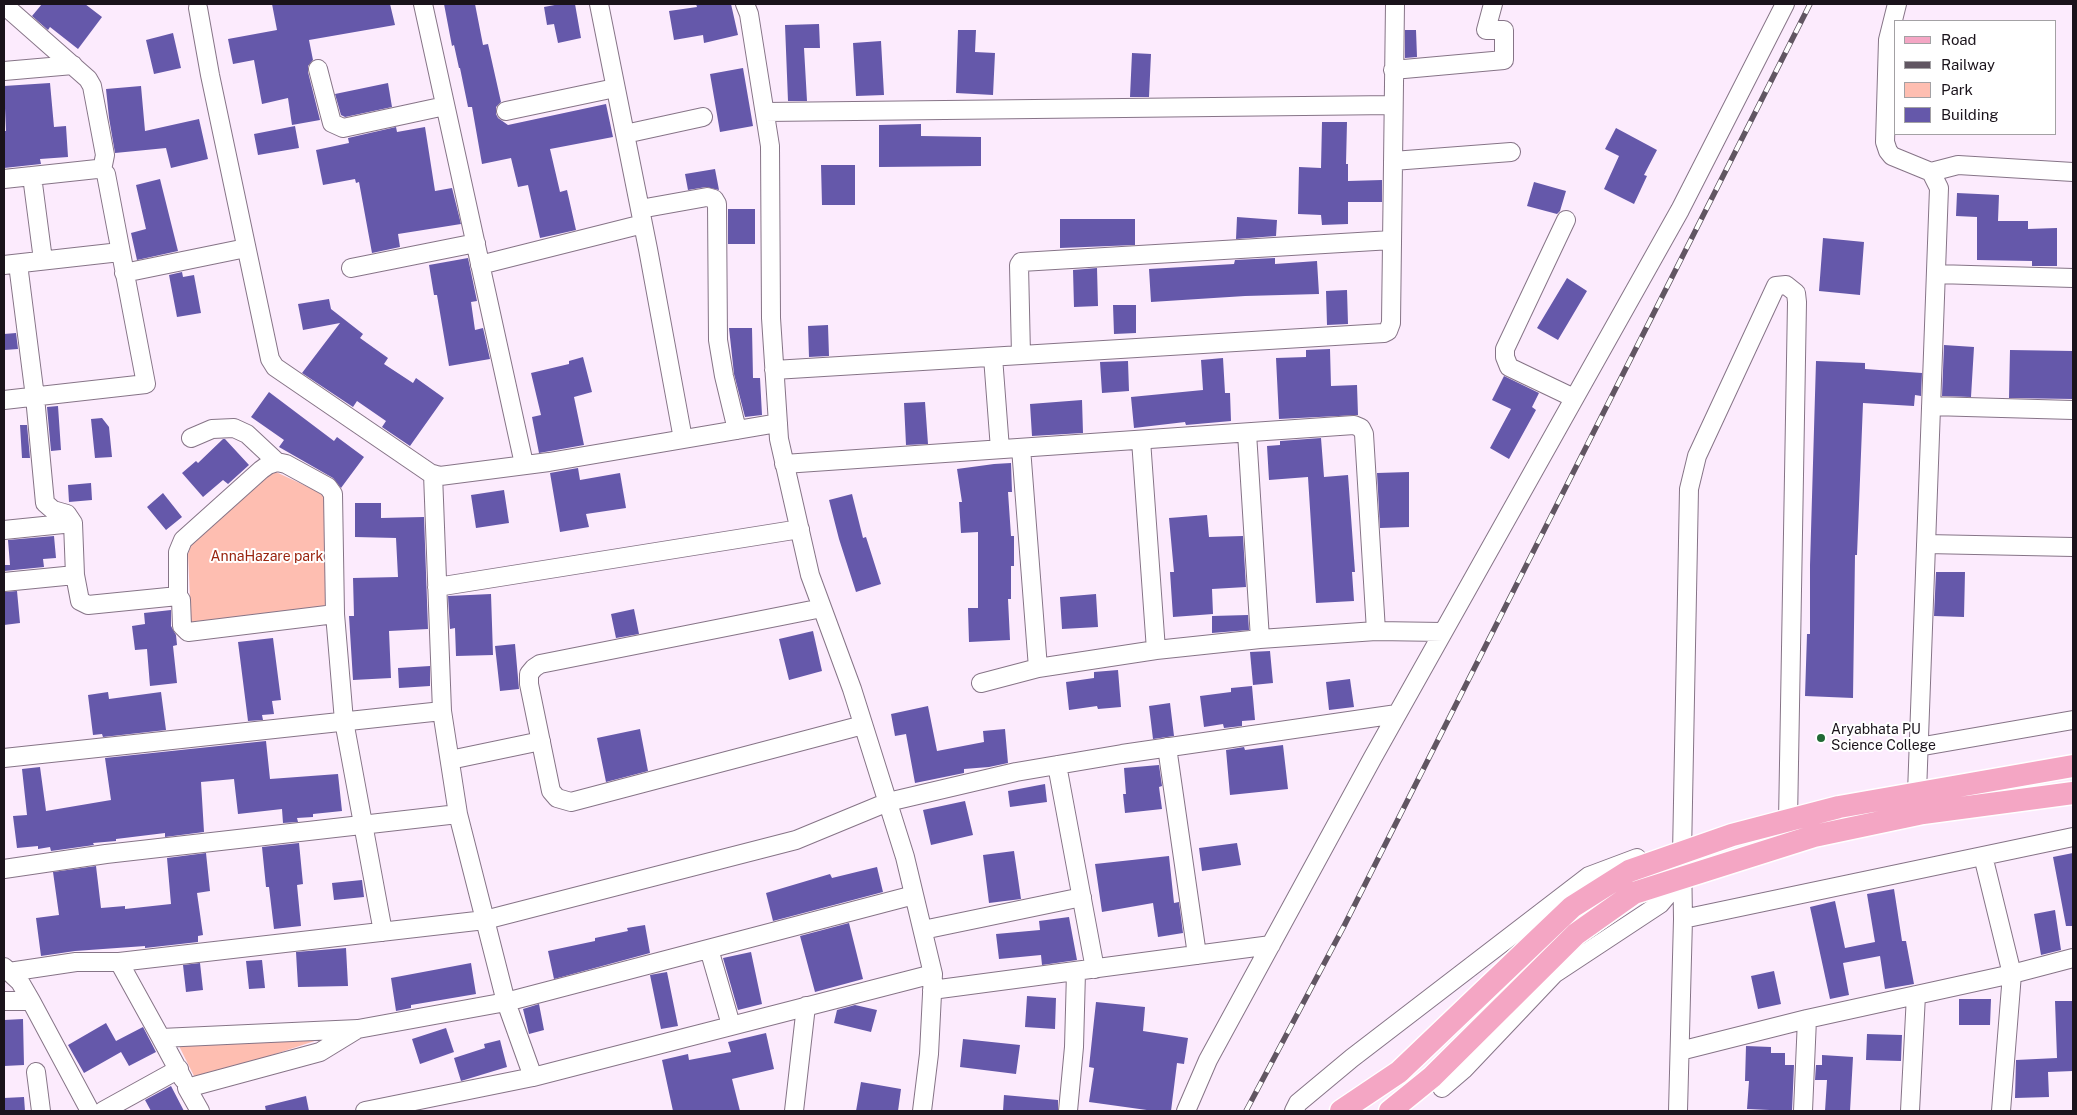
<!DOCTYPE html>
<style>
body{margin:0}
#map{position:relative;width:2077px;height:1115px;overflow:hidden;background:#fcebfd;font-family:"Public Sans",sans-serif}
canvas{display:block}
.frame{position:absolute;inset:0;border:5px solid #1a131b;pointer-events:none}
.legend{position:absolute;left:1894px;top:20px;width:162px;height:115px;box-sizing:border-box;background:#fff;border:1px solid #a3a1a4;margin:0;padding:6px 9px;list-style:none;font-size:15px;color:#1a131b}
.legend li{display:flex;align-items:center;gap:10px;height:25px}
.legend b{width:25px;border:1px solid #a3a1a4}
</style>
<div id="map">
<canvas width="2077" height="1115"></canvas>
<div class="frame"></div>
<ul class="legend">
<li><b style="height:6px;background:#f4a6c4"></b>Road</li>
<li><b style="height:6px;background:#615662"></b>Railway</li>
<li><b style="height:14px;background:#febeb1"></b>Park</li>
<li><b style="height:14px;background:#6558aa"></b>Building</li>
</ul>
</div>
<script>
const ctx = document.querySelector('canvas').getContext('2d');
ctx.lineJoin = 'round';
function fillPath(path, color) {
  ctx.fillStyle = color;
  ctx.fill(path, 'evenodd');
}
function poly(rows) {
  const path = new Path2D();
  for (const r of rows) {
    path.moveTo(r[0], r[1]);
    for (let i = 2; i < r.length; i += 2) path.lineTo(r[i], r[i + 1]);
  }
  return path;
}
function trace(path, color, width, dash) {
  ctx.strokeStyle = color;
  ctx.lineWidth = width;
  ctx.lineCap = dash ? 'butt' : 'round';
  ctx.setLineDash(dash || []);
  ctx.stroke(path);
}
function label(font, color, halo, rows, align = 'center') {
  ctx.font = font + ' "Public Sans",sans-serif';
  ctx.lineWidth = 4;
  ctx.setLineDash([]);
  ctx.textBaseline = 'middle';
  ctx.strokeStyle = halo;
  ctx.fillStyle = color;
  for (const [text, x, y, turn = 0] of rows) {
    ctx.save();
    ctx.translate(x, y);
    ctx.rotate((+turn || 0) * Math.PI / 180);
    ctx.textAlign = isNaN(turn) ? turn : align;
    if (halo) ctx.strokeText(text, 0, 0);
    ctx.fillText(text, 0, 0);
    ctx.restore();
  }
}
const green = poly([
 [276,472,321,493,326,501,328,608,196,625,191,621,188,554,192,543,270,475],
 [330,1036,196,1080,178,1044]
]);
const building = poly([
 [42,4,85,4,102,17,78,49,50,27,48,30,32,16],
 [272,4,390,4,395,25,309,40,313,60,308,66,308,72,320,120,292,125,288,98,262,104,254,60,233,64,228,39,277,30],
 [444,4,475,4,483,45,488,44,501,102,496,107,496,114,498,118,508,125,606,104,613,137,550,149,560,192,567,190,576,230,540,238,528,185,518,187,511,158,482,164,472,107,468,107,460,68,459,68,454,45,452,46],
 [560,4,575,4,581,38,558,43,554,24,547,25,544,7],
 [696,4,731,4,738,35,704,43,703,35,674,40,669,11,697,7],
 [819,24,820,48,804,48,807,101,788,101,785,25],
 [958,30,976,30,975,52,995,53,993,95,956,93],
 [1405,30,1416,30,1417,57,1405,58],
 [173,33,181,68,154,74,146,40],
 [881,41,884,95,856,96,853,43],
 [1132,53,1151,54,1149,97,1130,97],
 [743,68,753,126,720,132,710,74],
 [50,83,54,127,66,126,68,157,40,159,41,164,4,168,4,131,6,131,4,86],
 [388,83,392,107,345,117,341,115,335,94],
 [141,86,145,131,199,119,208,159,171,168,166,148,115,153,109,118,106,89],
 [1322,122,1347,122,1346,164,1348,164,1348,181,1382,180,1382,202,1348,202,1348,224,1322,225,1321,215,1298,214,1299,167,1321,168],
 [921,124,921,136,981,137,981,166,879,167,879,125],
 [295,126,299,148,258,155,254,134],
 [396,127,397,132,425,127,435,191,452,188,461,224,398,234,400,247,372,253,359,182,356,183,355,179,323,185,316,150,349,143,348,138],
 [1616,128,1657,150,1644,175,1647,176,1634,204,1604,189,1619,156,1605,149],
 [821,165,855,165,855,205,822,205],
 [715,169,719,190,706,187,688,190,685,174],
 [160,179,178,251,137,260,131,233,146,229,136,185],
 [1534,182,1566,191,1560,211,1557,214,1527,206],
 [1957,193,1999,195,1998,221,2028,221,2028,229,2057,228,2057,266,2032,266,2032,261,1977,260,1977,217,1956,216],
 [728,209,755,209,755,244,728,244],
 [1237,217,1277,220,1276,236,1236,239],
 [1060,219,1135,219,1135,245,1060,248],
 [1823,238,1864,242,1860,295,1819,291],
 [468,258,477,301,471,302,475,330,483,328,490,359,449,366,437,295,434,295,429,265],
 [1275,258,1275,264,1317,261,1319,294,1245,296,1151,302,1149,269,1234,264,1235,260],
 [1097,268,1098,306,1074,307,1073,270],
 [182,272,183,277,194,275,201,313,177,317,169,275],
 [1567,278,1587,291,1558,340,1537,328],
 [1347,290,1348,324,1327,325,1326,291],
 [329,299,331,309,363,334,360,338,388,358,384,364,413,383,416,378,444,398,410,446,382,427,386,421,357,401,353,407,302,373,340,323,303,330,298,304],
 [1113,305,1136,305,1136,333,1114,334],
 [828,325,829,356,809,357,808,326],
 [729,328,752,328,753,378,760,378,762,415,745,417,734,374],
 [16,333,18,349,4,350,4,334],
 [1944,345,1974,347,1971,397,1942,396],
 [1330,349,1331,386,1357,385,1358,415,1279,419,1276,358,1306,357,1306,350],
 [2010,350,2073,351,2073,399,2009,398],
 [583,357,592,392,574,397,584,445,539,453,532,417,541,415,531,373,569,364,569,361],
 [1223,358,1225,393,1230,393,1231,421,1186,425,1185,422,1134,428,1131,397,1203,390,1201,360],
 [1128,361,1129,391,1102,393,1100,362],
 [1816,361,1865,363,1865,369,1922,373,1921,396,1915,395,1914,406,1863,403,1857,555,1855,555,1853,698,1805,696,1807,634,1810,634,1810,565],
 [1504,376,1539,393,1532,407,1536,410,1509,459,1490,448,1511,409,1492,400],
 [269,392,334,441,337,437,364,457,341,488,333,478,279,447,284,440,251,417],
 [1082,400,1083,433,1032,436,1030,404],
 [925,402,928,444,906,445,904,403],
 [58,406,61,450,51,451,47,407],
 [102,418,109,427,112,457,95,458,91,419],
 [20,425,27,425,30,458,22,458],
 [1321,438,1324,477,1348,475,1355,572,1352,572,1354,601,1316,603,1308,477,1269,480,1267,446,1280,445,1280,441],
 [223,439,225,439,249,465,228,484,223,480,203,497,182,473,196,461,198,463],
 [1011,463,1012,492,1008,492,1011,536,1014,536,1014,566,1011,566,1011,599,1008,599,1010,640,969,642,968,608,978,608,978,532,961,533,959,502,962,502,957,469,994,464],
 [578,468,580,480,620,473,626,508,586,514,589,527,560,532,550,473],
 [1409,472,1409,527,1380,528,1377,473],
 [91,483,92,500,69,502,68,485],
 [504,490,509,523,476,528,471,495],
 [163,493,182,517,166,530,147,507],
 [852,494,863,538,866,537,881,584,856,592,839,539,829,500],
 [355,503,381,503,381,518,424,517,428,629,389,631,391,678,353,680,349,616,354,616,353,578,398,577,396,538,355,537],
 [1207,515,1209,537,1243,536,1246,587,1212,589,1213,614,1173,617,1170,572,1174,572,1169,518],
 [54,536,56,558,43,559,44,567,4,571,4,565,10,565,8,540],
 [1936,572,1965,572,1964,617,1934,616],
 [17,591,20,623,4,625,4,592],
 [491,594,493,655,456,656,455,628,450,629,448,596],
 [1096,594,1098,627,1062,629,1060,597],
 [634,609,639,634,616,638,611,614],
 [171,610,171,626,176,635,177,645,173,646,177,683,150,686,147,649,135,650,132,626,145,624,144,613],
 [1248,615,1249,630,1212,633,1212,616],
 [813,631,822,671,789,680,779,639],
 [273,638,281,700,272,701,274,714,262,715,263,720,248,721,238,642],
 [515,644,519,689,500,691,495,646],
 [1270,651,1273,683,1253,685,1250,652],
 [430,666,430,686,399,688,398,668],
 [1118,670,1121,707,1098,709,1097,706,1069,710,1066,682,1094,678,1094,672],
 [1350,679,1354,707,1329,710,1326,682],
 [1252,686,1255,720,1242,721,1242,726,1224,728,1223,724,1204,727,1200,696,1231,692,1231,688],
 [108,692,109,699,161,692,166,730,103,737,102,734,93,735,88,695],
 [1170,703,1174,736,1153,739,1149,706],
 [928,706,937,751,984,742,983,731,1005,729,1008,763,989,767,964,769,964,773,915,783,906,734,895,736,891,714],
 [640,729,648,771,606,782,597,738],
 [266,741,270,779,338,774,342,811,313,814,313,817,297,818,298,822,283,823,282,809,238,814,234,779,201,782,204,832,165,837,165,833,116,839,116,841,93,843,94,845,51,851,50,847,38,849,38,846,17,848,13,816,27,815,22,769,40,767,46,811,111,800,105,758],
 [1283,745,1288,789,1230,795,1226,750,1244,747,1245,750],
 [1159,765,1162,786,1159,787,1162,809,1125,813,1123,794,1126,794,1124,768],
 [1045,784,1047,802,1010,807,1008,791],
 [965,801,973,835,931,845,923,810],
 [299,843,303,884,297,885,301,926,274,929,269,887,266,887,262,847],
 [1237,843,1241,865,1202,871,1199,848],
 [1014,851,1021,899,989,903,983,855],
 [206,853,210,891,197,893,203,935,198,936,198,942,145,948,145,946,75,951,41,956,36,918,59,915,53,872,96,866,101,908,125,906,125,909,171,904,167,858],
 [2073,853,2073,926,2066,926,2053,857],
 [1169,856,1174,903,1179,902,1183,933,1158,937,1153,903,1102,912,1095,864],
 [877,867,883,892,773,921,766,893,830,874,832,878],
 [362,880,364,897,334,900,332,883],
 [1894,889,1902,941,1906,941,1914,984,1885,989,1880,956,1843,963,1849,995,1830,999,1810,907,1835,901,1845,948,1875,942,1867,894],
 [2055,910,2061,950,2041,955,2034,914],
 [1069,917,1077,960,1042,965,1041,955,999,959,996,934,1040,930,1039,921],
 [849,923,863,979,815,992,800,936],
 [645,925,650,953,554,979,548,951,595,941,595,938,628,931,627,928],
 [346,948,348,986,298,987,296,952],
 [751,952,762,1004,738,1010,723,958],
 [262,960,265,988,249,989,246,961],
 [200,963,203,990,186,992,183,965],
 [471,963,476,994,411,1005,411,1008,396,1011,391,978],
 [1774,971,1781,1004,1758,1009,1751,976],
 [667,972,678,1026,661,1029,650,975],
 [1027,996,1056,998,1055,1029,1025,1027],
 [1959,999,1991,999,1990,1025,1959,1025],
 [2055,1001,2073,1001,2073,1071,2048,1072,2049,1097,2015,1098,2016,1060,2057,1058],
 [1096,1002,1145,1007,1143,1031,1188,1038,1184,1064,1177,1063,1171,1111,1154,1111,1089,1102,1094,1068,1089,1067],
 [539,1004,544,1030,529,1034,523,1009],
 [855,1005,877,1010,871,1032,834,1023,837,1010],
 [23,1019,24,1065,4,1066,4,1020],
 [106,1023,116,1041,143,1027,156,1052,129,1066,121,1052,84,1073,68,1045],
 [446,1028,454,1052,420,1064,412,1039],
 [766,1033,774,1069,732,1079,740,1111,673,1111,662,1060,688,1054,689,1060,731,1052,728,1042],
 [1867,1034,1902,1035,1901,1061,1866,1060],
 [963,1039,1020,1045,1016,1074,960,1067],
 [500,1040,507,1067,461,1081,454,1058,485,1048,484,1044],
 [1746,1046,1771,1047,1771,1053,1785,1053,1785,1065,1794,1065,1792,1111,1747,1109,1749,1081,1745,1081],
 [1822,1055,1853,1057,1850,1111,1825,1111,1827,1080,1815,1080,1816,1065,1822,1065],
 [861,1082,901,1089,898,1111,856,1111],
 [171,1086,184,1111,151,1111,145,1100],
 [1004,1095,1058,1100,1058,1111,1003,1111],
 [306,1096,309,1111,266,1111,265,1106],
 [24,1097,25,1111,4,1111,4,1098]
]);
const minor = poly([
 [423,4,524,464],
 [599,4,648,249,683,439],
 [745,4,749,14,770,146,771,318,779,439,810,575,852,689,905,857,933,974,929,1054,922,1111],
 [1897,4,1888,40,1885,142,1888,151,1892,156,1931,172,1939,188,1917,793],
 [4,5,88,79,92,86,105,155,102,170],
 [198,8,210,75,270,359,275,367,430,473,440,476,549,462,778,423],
 [318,69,332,123,343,128,445,106],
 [1393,70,1504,60,1504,30,1486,30,1493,4],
 [4,71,73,65],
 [506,111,615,88],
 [765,112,1393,105],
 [625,134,703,117],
 [1393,161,1511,152],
 [1931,172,1958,165,2073,172],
 [32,176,43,260],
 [4,179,97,169,102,170,106,174,146,384,4,400],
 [640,209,707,197,714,199,717,204,718,340,724,376,737,430],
 [1566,220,1505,349,1505,357,1509,367,1574,398],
 [18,264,35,397,45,503,53,510,67,514,73,523,75,575],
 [4,265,120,252],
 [480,265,643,224],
 [351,268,476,243],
 [124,273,246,248],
 [1936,274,2073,278],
 [1021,355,1019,265,1021,262,1392,240],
 [993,357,1000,449],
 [774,370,1384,333,1388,331,1391,323,1395,4],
 [1931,406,2073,410],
 [1247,433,1260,639],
 [191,438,212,429,234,428,247,434,277,462],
 [1141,440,1156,650],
 [1021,448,1038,668],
 [784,464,1354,425,1361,428,1364,434,1376,631],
 [433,474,442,711,458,814,506,1002,533,1077],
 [4,530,73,523],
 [1926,544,2073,547],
 [4,582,75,575,80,601,88,605,178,596,181,600,182,626,188,632,335,614,344,721,383,932],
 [437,587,800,529],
 [178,596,178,552,183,540,261,470,268,465,277,462,286,464,328,487,333,494,335,614],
 [822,608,540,664,534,668,529,674,529,684,551,791,557,798,571,802,863,725],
 [981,683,1038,668,1156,650,1260,639,1376,631,1443,632],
 [1167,747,1197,955],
 [1918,747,2073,720],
 [4,758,442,711],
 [450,760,541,741],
 [1057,765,1095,969],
 [1983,856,2012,974,2001,1111],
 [4,869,106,854,458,814],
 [1683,919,2073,837],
 [923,930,1082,897],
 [709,949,731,1025],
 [119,962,161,1038,358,1029,506,1002,914,895],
 [4,967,20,982,31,1001,90,1111],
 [9,972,76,962,119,962,485,920,796,840,888,802,1016,772,1122,754,1397,714],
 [932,990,1271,945],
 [4,1001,31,1001],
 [161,1038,183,1079],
 [1680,1051,1807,1019,2012,974,2073,958],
 [36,1072,41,1111],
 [1442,1088,1463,1070,1554,974,1660,904,1683,877],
 [103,1111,179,1069],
 [200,1111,187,1088,320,1052,356,1030],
 [365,1111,533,1077,933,974],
 [794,1111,806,1006],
 [1068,1111,1074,1047,1076,972],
 [1186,1111,1208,1060,1372,759,1680,210,1785,4],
 [1294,1111,1298,1103,1352,1058,1589,876,1637,858],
 [1678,1111,1683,919,1682,854,1689,489,1697,456,1776,286,1786,285,1796,293,1797,302,1788,821],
 [1803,1111,1807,1019],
 [1910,1111,1916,995]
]);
const major = poly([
 [1341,1111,1399,1072,1572,907,1629,871,1732,835,1839,807,2073,766],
 [1390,1111,1432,1077,1576,934,1634,893,1814,836,1923,813,2073,793]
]);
const rail = poly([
 [1246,1111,1344,926,1810,4]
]);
const markers = [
 [1821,738,5,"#216936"]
];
const parkNames = [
 ["AnnaHazare park",267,557]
];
const poiNames = [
 ["Aryabhata PU",1831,730],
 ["Science College",1831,746]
];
fillPath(green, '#febeb1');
fillPath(building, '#6558aa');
trace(minor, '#867487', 20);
trace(major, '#fff', 25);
trace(minor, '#fff', 18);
trace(major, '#f4a6c4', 22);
trace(rail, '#615662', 5.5);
trace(rail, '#fff', 4, [11]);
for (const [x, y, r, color] of markers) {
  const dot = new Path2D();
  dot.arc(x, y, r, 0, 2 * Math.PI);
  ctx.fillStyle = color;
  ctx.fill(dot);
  trace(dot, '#fff', 2);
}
label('14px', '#99240f', '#fff', parkNames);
label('14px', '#1a131b', '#fff', poiNames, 'left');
</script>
